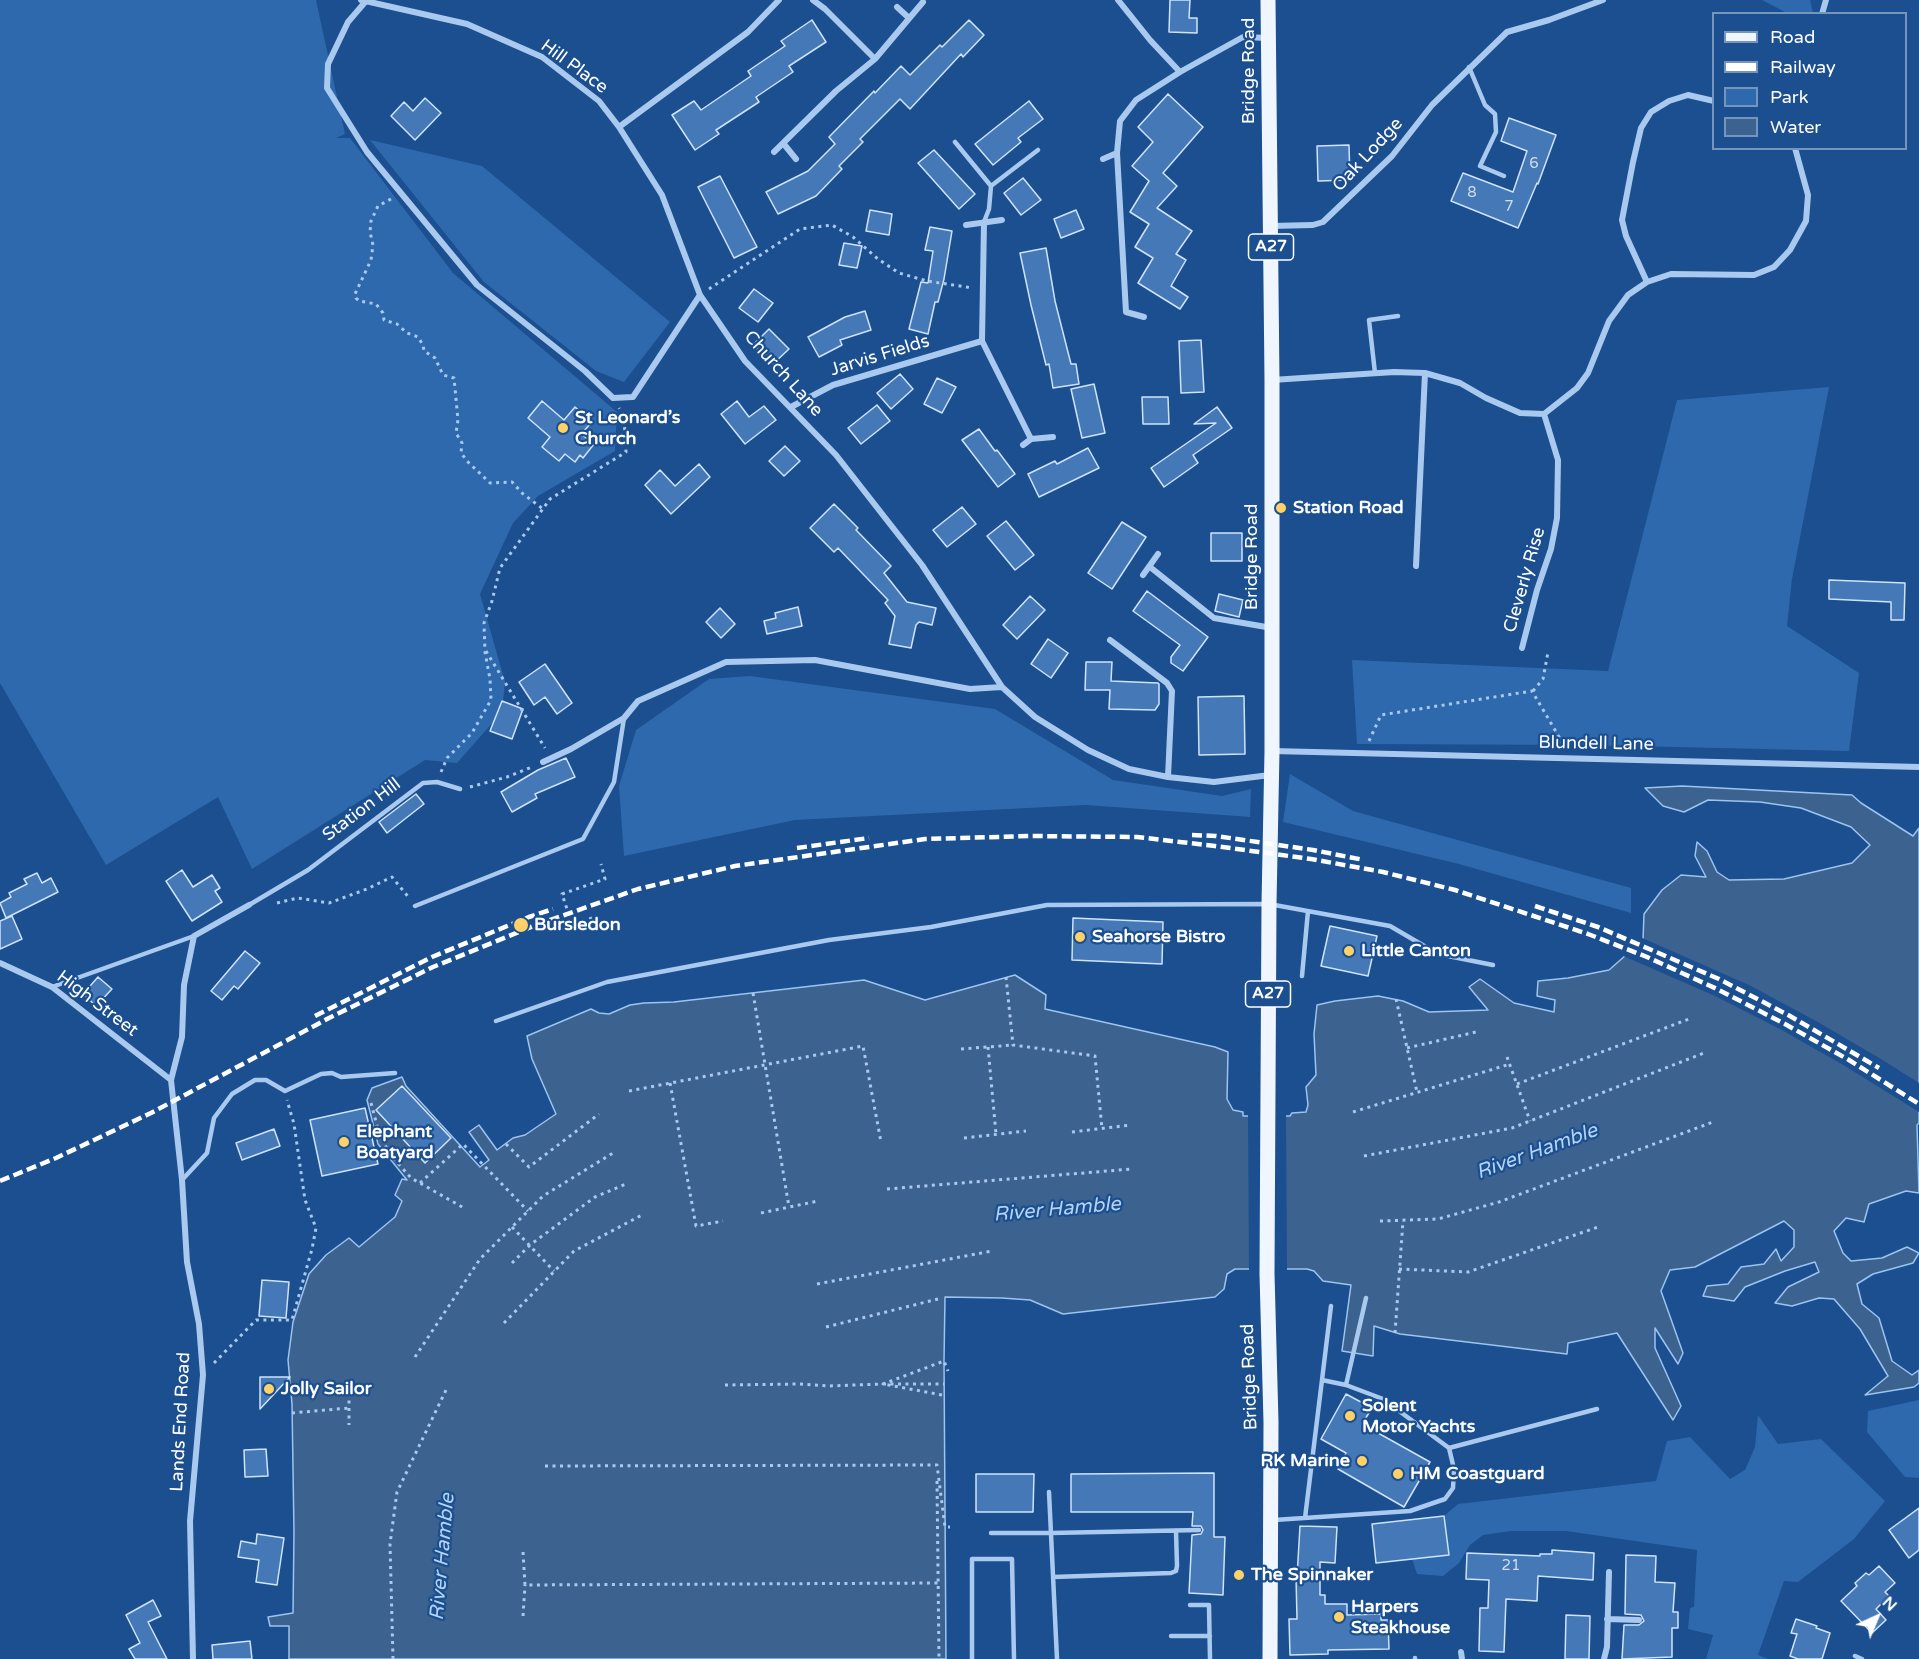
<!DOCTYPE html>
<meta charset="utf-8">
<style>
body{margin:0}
#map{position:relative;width:1919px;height:1659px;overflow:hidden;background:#1b4f8f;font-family:"Varela Round",sans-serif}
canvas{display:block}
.legend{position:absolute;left:1712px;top:12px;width:195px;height:138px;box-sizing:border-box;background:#1b4f8f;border:2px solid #7695bc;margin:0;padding:8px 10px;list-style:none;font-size:18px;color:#fff}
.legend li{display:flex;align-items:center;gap:12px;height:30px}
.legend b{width:30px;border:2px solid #7695bc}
.north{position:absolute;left:1847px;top:1587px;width:60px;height:60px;-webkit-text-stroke:4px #1b4f8f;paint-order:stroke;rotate:44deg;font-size:16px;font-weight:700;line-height:24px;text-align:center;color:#fff}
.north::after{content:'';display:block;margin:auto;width:21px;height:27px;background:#fff;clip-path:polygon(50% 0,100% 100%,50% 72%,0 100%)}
</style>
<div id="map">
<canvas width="1919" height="1659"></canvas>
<ul class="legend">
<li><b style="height:8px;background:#f0f6ff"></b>Road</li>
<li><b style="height:8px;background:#fff"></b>Railway</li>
<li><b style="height:16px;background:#2e69ad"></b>Park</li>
<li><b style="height:16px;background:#3c6290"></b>Water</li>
</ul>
<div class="north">N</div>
</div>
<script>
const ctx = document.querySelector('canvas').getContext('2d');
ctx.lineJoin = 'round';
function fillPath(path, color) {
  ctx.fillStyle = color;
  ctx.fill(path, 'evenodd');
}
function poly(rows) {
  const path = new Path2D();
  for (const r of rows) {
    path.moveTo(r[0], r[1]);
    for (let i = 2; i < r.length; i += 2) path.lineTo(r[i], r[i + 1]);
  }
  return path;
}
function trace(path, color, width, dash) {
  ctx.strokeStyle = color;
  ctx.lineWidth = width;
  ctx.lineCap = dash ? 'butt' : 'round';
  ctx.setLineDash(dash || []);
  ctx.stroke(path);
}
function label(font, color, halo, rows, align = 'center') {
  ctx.font = font + ' "Varela Round",sans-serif';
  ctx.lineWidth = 4.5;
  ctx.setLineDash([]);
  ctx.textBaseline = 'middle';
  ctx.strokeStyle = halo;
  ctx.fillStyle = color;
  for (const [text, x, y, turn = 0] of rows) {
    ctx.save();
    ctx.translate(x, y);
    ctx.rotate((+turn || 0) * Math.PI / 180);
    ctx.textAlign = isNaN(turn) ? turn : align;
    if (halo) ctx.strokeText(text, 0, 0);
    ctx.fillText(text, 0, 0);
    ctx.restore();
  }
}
const green = poly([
 [0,0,316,0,345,134,336,138,350,138,453,273,617,412,615,451,538,496,513,523,480,594,505,682,502,712,457,763,425,760,252,869,218,797,106,865,0,683],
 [1762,0,1810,0,1813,13,1787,13],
 [370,140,482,166,670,322,624,382,596,371,484,282],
 [1829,387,1792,579,1787,626,1859,673,1849,751,1589,745,1357,744,1352,660,1608,671,1677,400],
 [750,676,995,709,1113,780,1222,796,1251,789,1250,817,1086,805,795,820,624,856,619,786,636,730,709,679],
 [1290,774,1353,811,1631,888,1631,913,1459,864,1283,822],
 [1919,1400,1919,1478,1905,1477,1867,1432,1868,1411],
 [1758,1415,1778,1444,1821,1439,1885,1501,1854,1539,1798,1582,1784,1581,1758,1655,1768,1659,1706,1659,1713,1635,1688,1629,1690,1608,1694,1607,1697,1550,1566,1531,1511,1531,1483,1535,1470,1545,1459,1563,1443,1576,1417,1574,1412,1559,1449,1555,1444,1516,1458,1504,1656,1481,1667,1441,1690,1437,1730,1479,1745,1470,1755,1447]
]);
const water = poly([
 [1682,786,1852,795,1861,803,1913,836,1919,828,1919,1123,1917,1125,1919,1193,1906,1191,1869,1204,1864,1222,1846,1218,1834,1231,1843,1253,1851,1261,1882,1258,1907,1247,1919,1253,1913,1263,1873,1274,1857,1284,1862,1304,1879,1318,1892,1361,1912,1375,1919,1370,1919,1383,1914,1387,1865,1395,1888,1376,1860,1329,1834,1299,1819,1298,1792,1306,1775,1303,1788,1287,1819,1272,1815,1262,1785,1271,1745,1287,1734,1301,1703,1296,1707,1286,1728,1284,1741,1267,1764,1264,1776,1249,1781,1261,1794,1247,1794,1230,1784,1221,1695,1267,1670,1270,1661,1291,1683,1353,1678,1364,1655,1328,1655,1348,1681,1406,1673,1420,1617,1333,1568,1343,1567,1354,1400,1334,1374,1326,1373,1356,1342,1351,1351,1285,1323,1281,1314,1271,1307,1269,1235,1269,1227,1274,1224,1289,1215,1297,1063,1314,1030,1300,1002,1298,945,1297,944,1361,946,1659,289,1659,289,1626,270,1626,268,1617,293,1613,294,1533,292,1404,288,1360,293,1322,309,1274,326,1255,349,1238,359,1247,395,1217,402,1201,395,1195,402,1179,407,1180,378,1144,367,1100,372,1088,402,1077,406,1086,480,1167,489,1160,469,1132,479,1125,497,1150,513,1138,525,1135,556,1114,532,1059,527,1036,591,1009,599,1013,609,1014,630,1005,644,1003,674,1002,864,980,925,1000,1015,975,1046,995,1045,1009,1215,1047,1228,1052,1227,1099,1233,1110,1243,1112,1243,1116,1290,1116,1292,1113,1306,1112,1308,1105,1306,1087,1316,1075,1314,1034,1317,1005,1335,1001,1378,996,1403,1001,1429,1012,1488,1010,1469,987,1480,979,1514,1003,1554,1012,1555,1000,1537,996,1538,981,1568,978,1609,970,1643,940,1644,914,1662,890,1681,875,1706,877,1695,856,1697,842,1707,851,1717,872,1729,880,1784,879,1852,863,1870,845,1851,827,1801,808,1760,802,1708,800,1684,812,1663,806,1645,788,1682,786]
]);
const pier = poly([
 [1640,937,1749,985,1816,1021,1881,1059,1919,1083,1919,1112,1845,1066,1780,1029,1713,995,1621,955],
 [1248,1114,1286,1114,1287,1272,1249,1272]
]);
const building = poly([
 [1170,0,1190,0,1189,18,1197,18,1197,33,1169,32,1170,0],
 [812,20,826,42,789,66,793,72,756,97,759,102,716,130,719,134,695,150,672,115,694,101,701,110,751,76,748,71,785,46,781,41,812,20],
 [969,20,984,35,963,57,961,54,910,109,900,99,860,139,863,142,839,166,842,169,816,196,778,214,766,192,808,171,835,144,829,137,874,91,875,93,901,66,910,75,940,45,942,47,969,20],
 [1168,94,1203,127,1163,173,1177,186,1157,208,1192,231,1176,254,1186,260,1171,286,1188,297,1180,309,1138,283,1153,258,1135,247,1149,224,1130,212,1149,181,1132,166,1153,142,1138,127,1168,94],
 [425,98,441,113,415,140,391,116,404,102,413,111,425,98],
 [1029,101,1043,119,1018,138,1021,142,993,165,975,144,1029,101],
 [1509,118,1556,135,1538,184,1537,183,1518,228,1451,201,1463,173,1513,192,1527,151,1501,141,1509,118],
 [1349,145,1350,180,1318,181,1317,146,1349,145],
 [934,150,975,194,959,209,918,163,934,150],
 [720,176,757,247,734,258,698,187,720,176],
 [1023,178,1041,200,1021,215,1004,193,1023,178],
 [870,210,892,214,889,235,866,231,870,210],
 [1076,210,1084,229,1061,238,1054,219,1076,210],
 [930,227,952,231,944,279,938,302,935,302,928,334,909,329,921,282,928,283,933,251,925,250,930,227],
 [844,243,862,246,857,268,839,265,844,243],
 [1046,248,1055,301,1071,364,1076,364,1079,384,1053,388,1049,364,1046,365,1031,305,1020,253,1046,248],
 [754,289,773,303,758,322,739,308,754,289],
 [865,311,871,330,840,340,842,345,819,357,808,337,845,317,865,311],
 [769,329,789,349,773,364,753,345,769,329],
 [1201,340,1204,392,1181,393,1179,341,1201,340],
 [900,374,913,389,891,409,877,393,900,374],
 [937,378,956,387,942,413,924,404,937,378],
 [1094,384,1105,433,1082,438,1071,389,1094,384],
 [1142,397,1168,397,1169,424,1143,424,1142,397],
 [542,401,564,420,575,407,592,422,581,434,594,444,583,458,580,455,575,462,565,454,559,461,542,447,550,437,528,418,542,401],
 [737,401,749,417,764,406,776,420,745,444,721,414,737,401],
 [877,405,890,421,861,444,848,428,877,405],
 [1217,407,1232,428,1193,455,1198,463,1164,487,1151,468,1216,423,1194,424,1217,407],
 [979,429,995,451,997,450,1015,474,998,487,962,440,979,429],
 [785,446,800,461,784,476,769,461,785,446],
 [1088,448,1099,468,1039,497,1028,474,1055,461,1057,464,1088,448],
 [699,464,710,477,671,514,645,485,660,470,675,486,699,464],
 [834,504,858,528,856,530,891,566,884,573,907,602,936,608,932,625,919,622,916,625,911,648,889,644,895,616,885,603,888,600,838,548,834,552,810,528,834,504],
 [962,507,976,524,947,547,933,530,962,507],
 [1006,521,1034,555,1015,570,987,536,1006,521],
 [1122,522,1146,537,1112,589,1088,573,1122,522],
 [1211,533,1242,533,1242,561,1211,561,1211,533],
 [1829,580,1905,583,1904,620,1891,620,1891,602,1829,599,1829,580],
 [1147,591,1208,637,1183,671,1171,663,1171,657,1180,645,1133,611,1147,591],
 [1219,594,1243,600,1239,617,1215,611,1219,594],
 [1030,596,1045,610,1017,639,1003,625,1030,596],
 [798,607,802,626,767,634,764,621,776,618,775,613,798,607],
 [720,608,735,624,721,638,706,622,720,608],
 [1048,639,1068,653,1051,678,1031,664,1048,639],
 [1086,662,1112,662,1111,681,1158,683,1159,684,1159,704,1155,710,1109,709,1110,690,1085,690,1086,662],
 [545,664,572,703,557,714,545,697,534,705,519,682,545,664],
 [1244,696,1245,754,1199,755,1198,697,1244,696],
 [502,701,523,709,512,739,490,731,502,701],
 [566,758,575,777,535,794,537,798,512,812,501,792,538,770,566,758],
 [416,794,424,804,387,833,379,822,416,794],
 [182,870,193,887,212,875,220,888,215,891,222,902,192,921,166,881,182,870],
 [37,873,42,883,51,878,58,892,6,918,0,903,11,897,9,893,27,884,24,879,37,873],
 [12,916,22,939,0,949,0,921,12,916],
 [1073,918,1163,922,1162,964,1072,960,1073,918],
 [1330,926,1377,936,1368,976,1321,966,1330,926],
 [245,951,260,963,238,989,234,986,222,1000,211,991,245,951],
 [98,977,112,989,96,1006,83,994,98,977],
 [402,1086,451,1138,425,1163,376,1110,402,1086],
 [365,1108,378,1164,322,1176,310,1120,365,1108],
 [274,1129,280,1146,242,1160,236,1143,274,1129],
 [262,1280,289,1282,286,1318,259,1316,262,1280],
 [260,1377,290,1377,260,1409,260,1377],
 [1346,1394,1372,1408,1362,1424,1430,1462,1404,1507,1338,1469,1346,1453,1321,1439,1346,1394],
 [266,1449,268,1476,245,1477,244,1450,266,1449],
 [1214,1473,1214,1537,1225,1537,1223,1595,1189,1593,1192,1535,1201,1534,1203,1530,1201,1526,1192,1526,1193,1512,1071,1512,1071,1474,1214,1473],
 [976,1474,1034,1474,1033,1512,976,1512,976,1474],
 [1919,1508,1919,1550,1909,1558,1889,1530,1919,1508],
 [1444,1516,1449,1555,1376,1563,1372,1524,1444,1516],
 [1300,1526,1337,1527,1335,1563,1320,1562,1320,1595,1325,1595,1325,1604,1347,1604,1347,1615,1381,1614,1381,1620,1388,1620,1389,1649,1328,1650,1328,1654,1290,1655,1289,1619,1297,1619,1296,1577,1297,1577,1300,1526],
 [257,1534,284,1538,277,1585,256,1582,259,1560,238,1557,241,1541,256,1544,257,1534],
 [1552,1550,1594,1553,1593,1580,1538,1576,1537,1601,1506,1599,1504,1652,1479,1651,1480,1608,1488,1608,1489,1580,1466,1579,1467,1553,1540,1556,1540,1554,1552,1554,1552,1550],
 [1626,1555,1656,1556,1655,1582,1675,1583,1673,1612,1678,1612,1678,1628,1672,1628,1672,1657,1622,1659,1624,1625,1639,1625,1644,1621,1641,1615,1625,1614,1626,1555],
 [1879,1566,1895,1583,1885,1592,1889,1596,1876,1609,1886,1620,1872,1633,1841,1601,1857,1586,1855,1583,1866,1573,1869,1575,1879,1566],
 [153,1600,161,1616,148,1622,167,1659,135,1659,129,1649,140,1643,126,1615,153,1600],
 [1566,1615,1590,1616,1589,1659,1565,1659,1566,1615],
 [1796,1619,1817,1626,1816,1628,1830,1633,1822,1659,1798,1659,1790,1656,1797,1634,1791,1633,1796,1619],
 [250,1641,252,1659,213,1659,212,1645,250,1641]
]);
const path = poly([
 [391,199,378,206,371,221,370,232,373,245,371,260,355,294,356,298,359,301,376,304,383,313,384,320,397,324,407,333,418,337,423,345,424,351,435,358,443,375,454,378,458,420,456,433,462,443,461,453,468,462,490,483,512,482,522,493,543,509],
 [709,289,800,229,832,225,853,237,878,259,899,273,927,281,973,288],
 [486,651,545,748],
 [1533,691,1543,679,1548,652],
 [1369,741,1381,715,1532,691,1565,747],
 [441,772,447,758,472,733,491,700,490,679,485,652,484,623,492,601,500,568,550,499,626,452,624,417,619,408],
 [470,787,507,777,532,767],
 [277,903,298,898,329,903,367,889,392,877,410,899],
 [592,918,572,924,562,894,605,879,601,864],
 [1006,977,1013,1045,1095,1056,1102,1129],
 [753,993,789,1207],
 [1396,999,1417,1092],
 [988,1047,996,1134],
 [1407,1048,1476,1032],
 [961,1049,1013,1045],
 [1507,1057,1530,1121],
 [670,1083,696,1226,723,1221],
 [1517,1084,1689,1019],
 [629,1091,863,1046,881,1142],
 [371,1103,379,1133,389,1153,411,1178,464,1208],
 [1353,1112,1510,1064],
 [1072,1132,1131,1125],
 [964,1138,1026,1131],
 [506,1144,529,1167,599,1114],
 [1364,1156,1512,1128,1704,1053],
 [420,1183,463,1144,528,1211],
 [887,1189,1132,1169],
 [761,1213,818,1201],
 [1380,1221,1438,1219,1499,1202,1713,1122],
 [512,1227,554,1271],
 [512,1263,530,1245,595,1197,626,1184],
 [1399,1269,1468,1272,1598,1227],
 [817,1284,992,1251],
 [504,1323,574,1251,642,1215],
 [826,1327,938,1299],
 [1395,1333,1403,1221],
 [415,1357,480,1259,543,1196,613,1153],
 [214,1363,256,1320,292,1320,312,1249,316,1228,305,1200,294,1124,287,1100],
 [725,1385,800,1384,828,1386,883,1384,944,1361,948,1371],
 [349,1393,349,1425],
 [942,1395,883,1384,944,1384],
 [292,1413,349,1408],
 [545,1466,937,1465,945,1527,950,1527],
 [937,1481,939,1659],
 [523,1552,525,1585,939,1583],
 [523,1616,525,1585],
 [393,1659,390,1544,397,1492,447,1388]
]);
const lane = poly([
 [1469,67,1485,105,1495,114,1496,132,1480,166,1504,176],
 [955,142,991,186,989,209,984,222],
 [991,186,1038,150],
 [1375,373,1369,320,1398,316],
 [249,905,308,870,423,783,437,782,460,789],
 [415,906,583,839,614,782,624,718],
 [1302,976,1308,911],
 [52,987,194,936],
 [496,1021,607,982,829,940,931,927,1047,905,1269,904,1390,926,1438,954,1493,965],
 [182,1180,207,1153,214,1118,232,1094,255,1080,266,1080,285,1091,321,1074,332,1073,341,1077,395,1073],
 [1346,1385,1366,1298],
 [1449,1448,1597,1409],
 [1049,1492,1057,1659],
 [1305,1518,1322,1380],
 [1274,1520,1410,1511,1445,1499,1453,1488,1454,1469,1449,1448,1383,1399,1346,1385,1322,1380,1331,1306],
 [991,1533,1051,1533,1199,1530],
 [1053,1577,1171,1573,1176,1571,1177,1566,1176,1531],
 [1190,1605,1209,1605,1210,1659],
 [1171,1636,1210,1636],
 [1855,1656,1862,1659],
 [972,1659,972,1559,1012,1559,1014,1659],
 [1415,1659,1415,1658]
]);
const street = poly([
 [361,0,467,24,542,57,599,101,619,127,662,195,700,295,745,361,836,455,922,565,1002,687,1035,717,1088,750,1129,769,1168,777,1214,782,1270,775],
 [813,0,825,9,875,59],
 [1118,0,1150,40,1180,72],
 [366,1,348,22,328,64,327,88,367,152,477,285,585,371,613,398,633,397,700,295],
 [897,7,909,18],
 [1822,14,1826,0],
 [619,127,748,32,779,0],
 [783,143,796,159],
 [774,152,836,91,875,59,923,2],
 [1103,159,1117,153],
 [984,222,982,341,1031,439],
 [966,225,1002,220],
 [1271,226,1313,225,1323,222,1392,156,1432,105,1507,32,1549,20,1603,0],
 [1647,282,1626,236,1622,220,1633,162,1641,128,1651,112,1669,101,1688,95,1714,101],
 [1144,317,1126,312,1117,153,1120,121,1136,100,1180,72,1243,37,1268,38],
 [1272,380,1394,372,1425,373,1460,383,1486,398,1520,413,1544,414,1577,388,1588,373,1609,321,1628,295,1647,282,1671,274,1754,275,1774,267,1790,250,1806,221,1808,195,1795,148],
 [791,407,833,385,982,341],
 [1023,445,1031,439,1053,437],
 [1416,566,1425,373],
 [1150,567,1214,618,1272,628],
 [1143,575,1158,554],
 [1110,640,1167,683,1172,691,1168,777],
 [1522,648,1537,590,1551,549,1557,518,1558,460,1544,414],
 [1273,751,1919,767],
 [543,762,571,749,624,718,638,701,726,662,815,660,970,689,1002,687],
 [0,963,52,987,171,1080],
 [1607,1619,1639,1620],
 [1461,1652,1462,1659],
 [193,1659,190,1521,203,1375,199,1324,187,1262,182,1180,171,1080,182,1037,184,985,194,936,249,905],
 [1604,1659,1607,1647,1609,1572]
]);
const primary = poly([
 [1268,0,1272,380,1272,751,1269,904,1267,1274,1271,1422,1270,1659]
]);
const rail = poly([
 [1192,835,1216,836,1313,850,1364,860],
 [797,848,869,838],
 [1535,906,1598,927,1719,979,1790,1016,1879,1068],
 [315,1016,432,957,529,917,553,909],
 [0,1181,56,1158,151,1113,329,1018,433,967,536,925,638,889,735,866,925,839,1031,836,1137,837,1215,846,1311,859,1383,872,1455,890,1588,934,1647,957,1717,989,1785,1024,1849,1060,1919,1104]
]);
const markers = [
 [563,428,6,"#ffd166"],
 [1281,508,6,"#ffd166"],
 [521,925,8,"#ffd166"],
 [1080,937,6,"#ffd166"],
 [1349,951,6,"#ffd166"],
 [344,1142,6,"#ffd166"],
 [269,1389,6,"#ffd166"],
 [1350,1416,6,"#ffd166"],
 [1362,1461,6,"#ffd166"],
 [1398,1474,6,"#ffd166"],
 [1239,1575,6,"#ffd166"],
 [1339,1617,6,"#ffd166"]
];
const numberNames = [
 ["6",1534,164],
 ["8",1472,193],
 ["7",1509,207],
 ["21",1511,1566]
];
const shields = [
 [1271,247,45],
 [1268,994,45]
];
const shieldNames = [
 ["A27",1271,247],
 ["A27",1268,994]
];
const streetNames = [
 ["Hill Place",574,67,36],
 ["Bridge Road",1249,71,-90],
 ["Oak Lodge",1368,155,-47],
 ["Jarvis Fields",880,356,-17],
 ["Church Lane",783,374,48],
 ["Bridge Road",1252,557,-90],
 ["Cleverly Rise",1525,580,-74],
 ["Blundell Lane",1596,744,1],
 ["Station Hill",362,810,-37],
 ["High Street",97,1004,37],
 ["Bridge Road",1250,1377,-92],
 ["Lands End Road",181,1422,-87]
];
const poiNames = [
 ["St Leonard’s",575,418],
 ["Church",575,439],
 ["Station Road",1293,508],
 ["Bursledon",534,925],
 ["Seahorse Bistro",1092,937],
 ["Little Canton",1361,951],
 ["Elephant",356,1132],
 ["Boatyard",356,1153],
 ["Jolly Sailor",281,1389],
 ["Solent",1362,1406],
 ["Motor Yachts",1362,1427],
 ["RK Marine",1350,1461,"right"],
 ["HM Coastguard",1410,1474],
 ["The Spinnaker",1251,1575],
 ["Harpers",1351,1607],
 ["Steakhouse",1351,1628]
];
const waterNames = [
 ["River Hamble",1537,1152,-20],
 ["River Hamble",1057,1210,-5],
 ["River Hamble",443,1557,-85]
];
fillPath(green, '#2e69ad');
fillPath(water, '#3c6290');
trace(water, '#9cc4f0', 1.5);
fillPath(pier, '#1b4f8f');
fillPath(building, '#4478b7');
trace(building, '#cfe3fa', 1.5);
trace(path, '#a9c9ee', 3, [3, 4.5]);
trace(lane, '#a9c9ee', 4.5);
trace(street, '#a9c9ee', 6);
trace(primary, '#f0f6ff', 15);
trace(rail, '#fff', 4.5, [10, 4.5]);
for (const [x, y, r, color] of markers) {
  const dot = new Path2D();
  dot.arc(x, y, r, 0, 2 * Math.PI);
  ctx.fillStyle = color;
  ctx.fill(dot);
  trace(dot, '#1b4f8f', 2);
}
label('15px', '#d0dded', null, numberNames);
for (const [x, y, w] of shields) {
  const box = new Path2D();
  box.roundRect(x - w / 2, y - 13, w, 26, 4.5);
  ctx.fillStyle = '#1b4f8f';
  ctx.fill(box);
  trace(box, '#fff', 1.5);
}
label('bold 16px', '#fff', null, shieldNames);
label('18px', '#fff', '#1b4f8f', streetNames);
label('bold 18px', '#fff', '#1b4f8f', poiNames, 'left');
label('italic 20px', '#b5d3f5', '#1b4f8f', waterNames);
</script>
